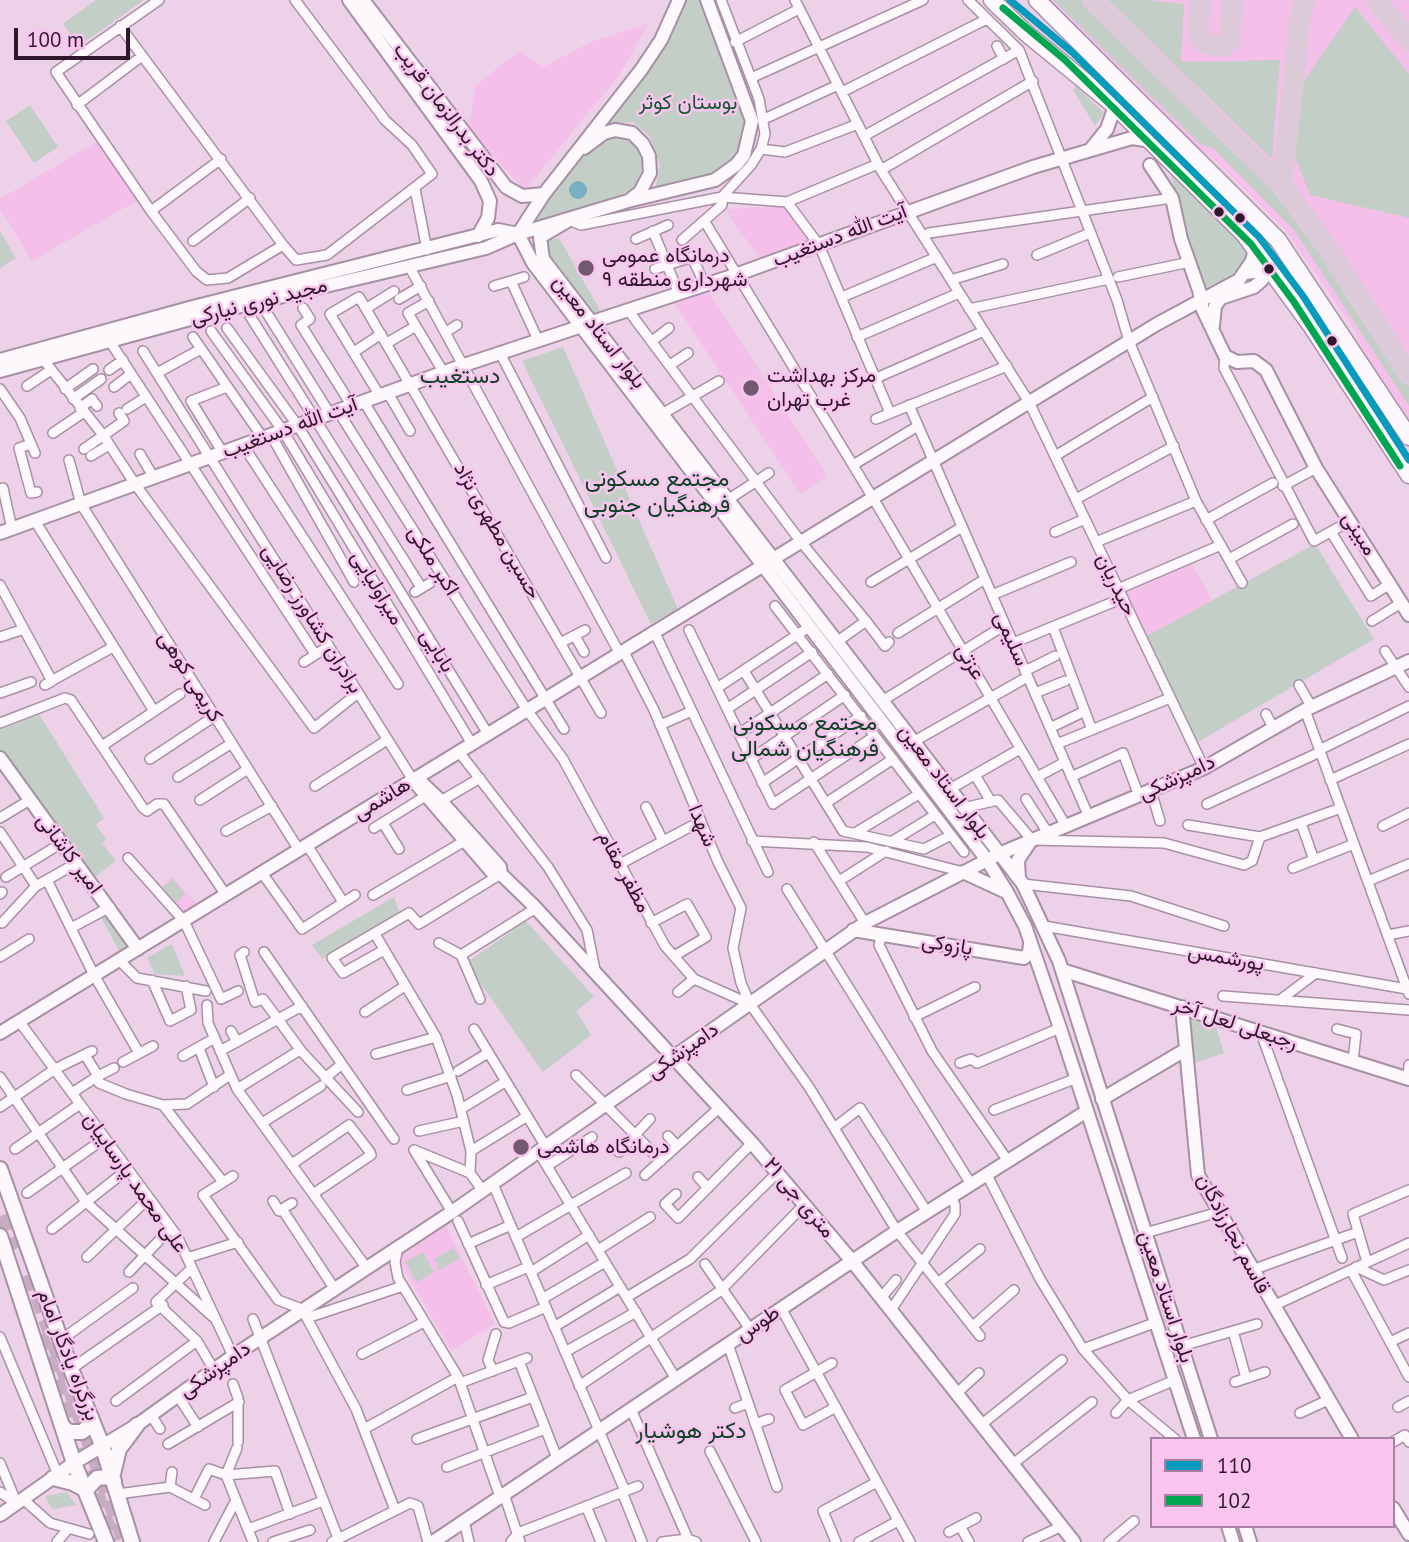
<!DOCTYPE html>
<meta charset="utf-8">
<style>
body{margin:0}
#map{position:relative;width:1409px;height:1542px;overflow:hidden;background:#edd1e8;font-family:"PT Sans",sans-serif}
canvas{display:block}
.legend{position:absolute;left:1150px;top:1437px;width:245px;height:91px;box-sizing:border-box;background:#f9c5ef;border:2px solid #a980a1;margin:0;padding:9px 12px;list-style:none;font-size:21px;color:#30182c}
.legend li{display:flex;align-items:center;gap:14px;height:35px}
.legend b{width:35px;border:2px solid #a980a1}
.scale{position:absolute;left:14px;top:28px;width:116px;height:32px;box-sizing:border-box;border:4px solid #30182c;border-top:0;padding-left:9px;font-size:21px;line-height:24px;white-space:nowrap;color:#30182c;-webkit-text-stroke:5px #f9c5ef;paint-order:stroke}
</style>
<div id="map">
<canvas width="1409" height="1542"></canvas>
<ul class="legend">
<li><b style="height:9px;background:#059abe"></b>110</li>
<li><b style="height:9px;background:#00a651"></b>102</li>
</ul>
<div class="scale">100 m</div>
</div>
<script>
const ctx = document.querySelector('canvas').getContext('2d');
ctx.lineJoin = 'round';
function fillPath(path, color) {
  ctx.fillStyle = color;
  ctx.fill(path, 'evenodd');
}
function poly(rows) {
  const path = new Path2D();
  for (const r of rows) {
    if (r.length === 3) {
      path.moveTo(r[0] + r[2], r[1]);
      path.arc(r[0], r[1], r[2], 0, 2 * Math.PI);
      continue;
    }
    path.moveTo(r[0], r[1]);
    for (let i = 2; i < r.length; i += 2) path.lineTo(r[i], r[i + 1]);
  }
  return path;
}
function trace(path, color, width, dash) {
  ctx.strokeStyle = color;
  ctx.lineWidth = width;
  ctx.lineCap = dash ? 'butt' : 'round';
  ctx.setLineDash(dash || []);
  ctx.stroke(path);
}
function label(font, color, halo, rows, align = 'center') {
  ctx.font = font + ' "PT Sans",Vazirmatn,sans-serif';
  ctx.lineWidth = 5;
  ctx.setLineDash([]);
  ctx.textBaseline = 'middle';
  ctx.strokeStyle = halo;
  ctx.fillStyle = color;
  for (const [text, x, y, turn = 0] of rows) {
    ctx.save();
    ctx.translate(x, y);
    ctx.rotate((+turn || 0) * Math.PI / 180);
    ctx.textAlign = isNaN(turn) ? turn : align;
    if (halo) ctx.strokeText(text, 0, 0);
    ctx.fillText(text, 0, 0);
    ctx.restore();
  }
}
const built = poly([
 [1046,0,1409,0,1409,429,1373,373,1355,331,1285,230,1212,157,1191,144],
 [649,23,620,74,524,191,466,123,470,119,475,86,519,51,543,67,591,42],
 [98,141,138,200,32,261,0,209,0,199],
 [785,206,809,236,806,242,759,258,725,209],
 [708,290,827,476,801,494,672,300],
 [1192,563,1212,600,1145,637,1125,593],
 [172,877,199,906,182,916,159,889],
 [446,1226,495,1324,451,1351,400,1261,402,1255]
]);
const green = poly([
 [96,0,144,0,79,46,63,24],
 [684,0,705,0,742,100,746,123,739,152,719,174,697,181,656,186,660,165,650,137,633,122,605,124,668,37],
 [1053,0,1081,0,1263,177,1297,215,1347,285,1409,383,1409,406,1294,230,1213,148,1201,145],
 [1108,0,1150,0,1184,4,1181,62,1280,60,1272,159],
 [1355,7,1409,74,1409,218,1310,195,1295,157,1301,85],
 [1076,86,1104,113,1095,126,1073,90],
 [30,105,58,147,34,163,6,121],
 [618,135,636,146,641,155,643,165,636,185,628,192,540,221,537,218,575,165,594,146,609,136],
 [1169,166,1245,244,1246,262,1237,275,1205,288,1185,235,1186,226,1183,226],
 [0,231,16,258,0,268],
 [559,238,601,312,590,316,543,252,543,242],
 [563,347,678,609,651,624,522,361],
 [1315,544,1374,639,1198,742,1145,637],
 [39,714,104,818,96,825,106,839,102,843,116,861,92,879,0,751,0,730],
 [173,879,185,894,174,904,163,887],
 [394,897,400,914,322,959,312,945],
 [109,911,133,949,121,955,101,917],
 [526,921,594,997,576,1011,591,1035,543,1072,466,963],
 [172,944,185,976,155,974,147,958],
 [1190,1014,1215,1023,1224,1053,1195,1063],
 [454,1248,460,1258,439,1270,434,1259],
 [423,1252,434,1272,417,1282,405,1262],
 [67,1492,76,1505,52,1509,45,1496]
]);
const water = poly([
 [578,190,9]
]);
const taxiway = poly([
 [1092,0,1282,186],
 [1201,0,1198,26,1201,38,1206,44,1223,47,1230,40,1232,0],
 [1305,0,1300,18,1282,186,1327,247,1409,375],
 [1376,0,1409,40]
]);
const highwayTunnel = poly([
 [0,1216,12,1250],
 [30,1274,125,1542],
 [40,1335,113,1542]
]);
const street = poly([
 [159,0,56,72,151,211,196,271,207,280,228,278,283,245,296,260,327,255,432,174,412,145,385,120,295,0],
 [795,0,881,170,1029,402,1204,768],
 [968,0,1019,50,1117,300,1129,341,1196,501,1242,583],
 [120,26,283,245],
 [735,42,799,9],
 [997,46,1004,59],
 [751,78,923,0],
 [842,92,987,19],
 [77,105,142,56],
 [764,119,838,85],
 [864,136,1019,50],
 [761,149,785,152,858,124],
 [881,170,1033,81],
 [415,189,427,250],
 [787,202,878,164],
 [151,211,221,159],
 [569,220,581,225,722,197,787,202,819,245,890,413],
 [705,222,873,498,1066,826],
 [653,231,679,294],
 [929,233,1172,198],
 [636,239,668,225],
 [682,240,722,205,722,197,751,165,761,149,765,134,759,99,721,0],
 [193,241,250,198],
 [1037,255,1090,233],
 [409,266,620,654],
 [655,269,692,257,705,285],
 [1118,277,1190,262],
 [951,280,1003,264],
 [511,281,538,340],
 [494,286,524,277],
 [842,297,937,257],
 [399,299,421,286],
 [429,301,408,313,444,373],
 [303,308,310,319,301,325,352,406],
 [367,308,394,291],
 [969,309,1109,279],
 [265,310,330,414],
 [628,310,801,542,866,621,838,641],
 [250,316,421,587],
 [227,328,298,426,488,734],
 [211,331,283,431,472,744],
 [446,332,457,325],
 [193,337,263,438],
 [857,337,959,293],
 [109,340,315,654],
 [652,341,669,328],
 [387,343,416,326],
 [143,351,413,780],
 [354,352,381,334],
 [500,353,606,558],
 [1225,356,1224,368,1314,541,1350,521],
 [43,359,103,435,135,484,314,728,358,693],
 [670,365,688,353],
 [109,370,123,360],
 [157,373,201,349],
 [874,379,984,331],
 [27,386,51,370],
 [114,387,131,374],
 [0,389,20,418,35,453],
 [65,389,93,369],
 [388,393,410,431],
 [380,396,330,314,359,297,601,713],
 [73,399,101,379],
 [364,402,564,729],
 [909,405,1089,817],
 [80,408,92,399,97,406],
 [127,409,146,397],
 [338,411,527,710,563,759,665,946,694,979,750,1004],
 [662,414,719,381],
 [876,419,1007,366],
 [53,433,84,412],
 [271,435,354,582],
 [31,444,19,448,31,493,37,492],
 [243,445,398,684],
 [84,449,124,421,119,413],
 [223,453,191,401,227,387],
 [140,454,154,478],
 [91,456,109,445],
 [1055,456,1153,397],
 [69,460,81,504,299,850],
 [853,465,918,426],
 [1283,486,1316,468],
 [3,488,12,529],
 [729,499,769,473],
 [1076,499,1174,446],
 [1206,520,1273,483],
 [35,521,154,711],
 [1055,532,1085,519],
 [1331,532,1371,596,1390,584],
 [1096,542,1196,501],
 [1229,559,1293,524],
 [871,582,962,527],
 [0,585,52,681,45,685],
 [1118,589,1221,545],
 [415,592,430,583],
 [992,595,1071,562],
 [775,606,964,852],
 [866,621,885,646,889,642],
 [1372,621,1401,603],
 [1053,627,1092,730],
 [689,630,773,804,875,736],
 [655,633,768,872],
 [898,633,985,579],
 [575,636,584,652],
 [0,637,24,629],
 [562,642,585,630],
 [1013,643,1123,598],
 [1385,651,1409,687],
 [624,652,654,710,718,862,741,908,733,948,741,983,750,1004,809,1087,897,1231,980,1336],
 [304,662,329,646],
 [744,671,843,831,924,849,951,835],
 [1025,671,1055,656],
 [53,680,113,647],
 [1299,685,1311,706],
 [717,688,803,631],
 [0,693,31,682],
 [1035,693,1065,681],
 [882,701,1005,625],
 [727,709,812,652],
 [1305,710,1409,994],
 [1266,714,1273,727],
 [0,723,65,698,71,700,143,808,147,811,157,804,164,804,226,895],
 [660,725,692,711],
 [1050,728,1085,711],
 [739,734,828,674],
 [913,742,1022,680],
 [1057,744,1170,698],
 [102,746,180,694],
 [1319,750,1409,706],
 [459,752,548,867,587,930,595,970],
 [150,759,215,716],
 [751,759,845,695],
 [975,775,990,800],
 [178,777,232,743],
 [1037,777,1065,762],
 [1071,777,1123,753,1139,796],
 [1330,780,1409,744],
 [762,783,861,716],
 [315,786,387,740],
 [950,789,1020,749],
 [1151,791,1160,821],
 [1026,799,1048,833],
 [200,800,248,769],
 [441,801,480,778],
 [826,803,893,759],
 [1207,804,1320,752],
 [646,807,663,841],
 [963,808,998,800,1032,840,1164,843,1244,865,1252,861,1260,837],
 [0,818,28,801],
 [383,823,399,849],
 [1301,823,1314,860],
 [1188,825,1260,837,1341,808],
 [1383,826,1409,813],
 [374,828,424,797],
 [226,831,272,806],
 [0,832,36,886],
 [855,833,919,794],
 [752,841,867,847,963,872],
 [814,842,865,923],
 [891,842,935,815],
 [307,845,343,902],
 [128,858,184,921,221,999,238,991],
 [620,864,701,821],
 [1293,868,1354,844],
 [262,873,302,929,355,895],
 [6,877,60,844],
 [47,880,94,975,139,1053],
 [839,881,886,851],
 [1368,881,1409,864],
 [1023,884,1131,896,1224,926],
 [787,889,971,1184],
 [0,894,2,892],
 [373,895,468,839],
 [2,923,36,886,75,864],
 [651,923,687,904,706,937,674,956],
 [1044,926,1407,989],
 [71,928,110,907],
 [375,934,436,1037,457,1095,471,1151,470,1173,483,1191],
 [882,934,879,945,932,1051,1008,1161],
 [1388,935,1409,931],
 [439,943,461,955,480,999],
 [384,950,343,973,332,958,409,913,419,924,501,874],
 [244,952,240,955,255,1002,263,999,302,1052,358,1112],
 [264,952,394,1139],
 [461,955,536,908],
 [0,957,29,939],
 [119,960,137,978,206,991],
 [152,980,170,1021,191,1010,186,986],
 [678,992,694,979],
 [1223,996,1409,1010],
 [1280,1000,1316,973],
 [207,1005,208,1023,237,1089,366,1267],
 [365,1012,405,986],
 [914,1017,975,987],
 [19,1021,177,1236,233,1356],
 [474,1029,546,1147],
 [1337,1029,1356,1034,1353,1061],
 [231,1031,237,1042],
 [1261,1033,1342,1258],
 [199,1048,214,1087],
 [220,1051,302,1006],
 [376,1054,436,1037],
 [85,1055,98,1076,114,1068],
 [183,1056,215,1038],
 [123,1062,153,1046],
 [960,1063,971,1059,977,1063,1060,1028],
 [458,1071,488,1053],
 [576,1075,661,1161],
 [0,1077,86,1202,213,1317],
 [325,1078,342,1064],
 [1408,1078,1409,1065],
 [237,1089,300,1050],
 [407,1090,451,1076],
 [72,1093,98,1076,99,1083,126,1094,163,1105,187,1104,230,1075],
 [163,1105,223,1182],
 [0,1107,55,1069,92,1051],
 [461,1109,505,1082],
 [994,1110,1077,1078],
 [262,1123,321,1086],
 [834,1128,860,1108,927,1212],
 [419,1131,464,1121],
 [668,1136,677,1146],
 [15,1149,80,1104],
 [414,1150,452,1212],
 [414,1150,470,1173],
 [471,1151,526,1117],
 [619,1152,650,1119],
 [539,1153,676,1379],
 [292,1164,349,1125,370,1152,371,1155,313,1194],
 [547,1166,592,1137],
 [645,1175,719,1108],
 [987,1175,1040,1279,1083,1349,1128,1400,1175,1439],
 [233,1176,203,1195,278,1300,302,1309,356,1409,395,1510],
 [698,1177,708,1188],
 [493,1184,625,1491],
 [27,1193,105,1138],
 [676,1194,665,1204,678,1218,752,1143],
 [273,1201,279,1211,282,1209],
 [292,1203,282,1209,334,1288],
 [458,1221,504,1322,509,1323,546,1307],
 [52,1229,128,1169],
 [1145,1233,1219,1212],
 [516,1237,626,1173],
 [468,1244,511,1225],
 [398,1247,395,1262,398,1278,458,1377,500,1497],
 [598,1250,650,1217],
 [87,1257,149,1198],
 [187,1258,238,1242],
 [1367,1262,1353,1214,1409,1190],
 [705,1264,750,1329],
 [1356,1267,1384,1280,1409,1270],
 [192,1268,156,1302,197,1341,214,1370],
 [1252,1270,1358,1232],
 [1351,1270,1409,1377],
 [129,1272,171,1228],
 [531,1272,589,1235],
 [938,1283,980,1249],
 [486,1285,528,1267],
 [627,1297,690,1259,778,1172],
 [881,1298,896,1280],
 [542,1299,605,1262],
 [1273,1306,1409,1243],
 [781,1308,910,1542],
 [891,1310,955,1214,955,1205,951,1197],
 [307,1318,403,1286],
 [253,1319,338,1538],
 [973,1326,1014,1290],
 [554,1327,620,1287],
 [1233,1331,1246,1378],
 [0,1337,58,1475],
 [61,1340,133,1288],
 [1390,1342,1409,1333],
 [728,1344,777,1487],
 [1182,1346,1257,1324],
 [1083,1349,1157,1322],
 [565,1352,636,1312],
 [362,1354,424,1322],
 [519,1361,557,1458],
 [832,1363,785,1390,803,1425,836,1407],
 [71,1369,163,1305],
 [493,1371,488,1360,496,1334],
 [1235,1382,1265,1372],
 [460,1383,527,1358],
 [233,1384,238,1398,238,1442],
 [579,1386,720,1291,804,1205],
 [957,1393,979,1373],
 [178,1396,198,1427],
 [116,1401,197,1341],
 [1398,1407,1409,1401],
 [735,1408,748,1403],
 [631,1409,688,1539],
 [1116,1413,1128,1400,1175,1380],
 [1300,1413,1328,1400],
 [151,1415,160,1429],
 [755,1424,769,1419],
 [982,1424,1062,1360],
 [364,1429,458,1377],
 [417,1439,533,1397],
 [1393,1442,1405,1435,1409,1442],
 [168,1444,239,1402],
 [710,1451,756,1542],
 [0,1463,17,1504],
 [1014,1463,1092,1402],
 [447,1467,545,1429],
 [226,1475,253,1542],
 [226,1475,237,1448],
 [170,1487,172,1472],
 [0,1492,15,1503],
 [622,1492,642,1542],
 [118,1494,170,1487,205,1505],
 [504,1494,520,1542],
 [23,1499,50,1523,89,1534],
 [194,1499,209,1469,226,1475,275,1471,290,1514],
 [586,1506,601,1542],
 [464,1521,469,1542],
 [960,1526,969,1542],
 [248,1529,323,1501],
 [949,1532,976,1518],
 [57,1542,67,1530],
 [214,1542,236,1500],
 [273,1542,310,1530],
 [332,1542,410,1503,418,1506,428,1542],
 [511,1542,518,1533,638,1486],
 [662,1542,688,1539,696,1542],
 [836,1542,823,1511,877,1482],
 [859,1542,898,1521],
 [1028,1542,1062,1526],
 [1109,1542,1134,1521]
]);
const secondary = poly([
 [349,0,481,181,490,201,488,218,478,236],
 [363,0,506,187,522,196,544,194],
 [584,148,604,133,615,130,632,133,643,144,649,156,650,173,640,192,631,199],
 [1090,150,1107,129,1115,106],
 [1150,165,1172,198,1181,239,1199,290,1203,310,1225,356,1237,362,1254,361,1266,370,1316,468,1409,615],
 [569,220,540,237,543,259,1023,884,1059,961,1211,1439],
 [518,234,533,263,987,860,1007,892,1025,926,1060,1028,1194,1439],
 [518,234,544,194,641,70,661,40,679,0],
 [592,322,738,274,1033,167,1132,138,1151,141],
 [1213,326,1215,306,1221,298,1254,287,1262,280,1259,271,1245,273],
 [0,360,193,307,498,230,518,234],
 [0,371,216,312,486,248,518,234,628,201,715,180,736,165,744,155,752,121,707,0],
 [0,533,464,365,582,326],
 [773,559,1157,324,1239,280,1252,261,1255,248],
 [0,758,138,949],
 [413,780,492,872,501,874,533,905,752,1143,852,1261,1074,1542],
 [413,780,421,782,441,801,500,867,501,874],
 [963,872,1004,891],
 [1019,879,1018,860,1030,842],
 [853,930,1024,958,1029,953,1030,944],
 [1062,970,1409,1079],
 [1182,1007,1198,1175,1352,1439],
 [0,1033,764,565],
 [1102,1099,1185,1050],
 [1393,1508,1409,1534],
 [0,1515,74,1463,137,1425,233,1356,452,1212,865,923,999,854,1204,768,1305,710,1409,661],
 [1228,1526,1233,1542],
 [1245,1526,1250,1542],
 [433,1542,897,1231,1087,1111]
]);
const primary = poly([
 [0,1169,71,1369,102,1445,132,1542],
 [0,1236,74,1463,106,1542],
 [63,1427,69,1432,82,1432,89,1426,91,1417],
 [113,1474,119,1449,137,1425],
 [53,1478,73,1483,86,1490,97,1478,107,1477,114,1481]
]);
const highway = poly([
 [992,0,1026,33,1115,106,1244,234,1312,327,1409,475],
 [1037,0,1278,240,1409,437]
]);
const bus1 = poly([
 [1010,0,1072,52,1259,237,1303,296,1409,460]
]);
const bus2 = poly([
 [1003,8,1065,60,1251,244,1294,302,1400,466]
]);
const markers = [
 [1219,212,6,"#30182c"],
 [1240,218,6,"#30182c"],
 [586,268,9,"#72596e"],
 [1269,269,6,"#30182c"],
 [1332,341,6,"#30182c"],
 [751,388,9,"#72596e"],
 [521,1147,9,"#72596e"]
];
const parkNames = [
 ["بوستان کوثر",688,103]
];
const streetNames = [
 ["دکتر بدرالزمان قریب",446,110,53],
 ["آیت الله دستغیب",840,236,-21],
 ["مجید نوری نیارکی",259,302,-14],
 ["بلوار استاد معین",599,332,52],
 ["آیت الله دستغیب",290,428,-20],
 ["حسین مطهری نژاد",497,531,60],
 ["مبینی",1359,534,58],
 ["اکبر ملکی",433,561,58],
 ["حیدریان",1116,585,64],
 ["میراولیایی",377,588,59],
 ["برادران کشاورز رضایی",312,619,58],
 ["سلیمی",1011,639,66],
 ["بابایی",437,651,58],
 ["عزتی",970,662,60],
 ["کریمی کوهی",190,677,58],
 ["دامپزشکی",1177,778,-25],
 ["بلوار استاد معین",944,782,53],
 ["هاشمی",382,799,-31],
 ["شهدا",702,826,67],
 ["امیر کاشانی",69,854,53],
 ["مظفر مقام",624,872,62],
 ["پازوکی",947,945,9],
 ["پورشمس",1226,958,10],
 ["رجبعلی لعل آخر",1235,1024,18],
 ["دامپزشکی",683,1051,-35],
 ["علی محمد پارساییان",135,1183,55],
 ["۲۱ متری جی",799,1198,50],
 ["قاسم نجارزادگان",1233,1234,62],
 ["بلوار استاد معین",1166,1297,72],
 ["طوس",758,1324,-34],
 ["بزرگراه یادگار امام",68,1355,69],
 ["دامپزشکی",215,1370,-35]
];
const poiNames = [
 ["درمانگاه عمومی",602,256],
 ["شهرداری منطقه ۹",602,280],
 ["مرکز بهداشت",767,376],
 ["غرب تهران",767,400],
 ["درمانگاه هاشمی",537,1147]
];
const neighbourhoodNames = [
 ["دستغیب",460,376],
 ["مجتمع مسکونی",657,479],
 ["فرهنگیان جنوبی",657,505],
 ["مجتمع مسکونی",805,723],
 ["فرهنگیان شمالی",805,749],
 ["دکتر هوشیار",691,1431]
];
fillPath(built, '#f4c0ea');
fillPath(green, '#c3cec7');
fillPath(water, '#7ab0c4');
trace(taxiway, '#dccad9', 21);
trace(highwayTunnel, '#c7acc2', 16, [16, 8]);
trace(street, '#a890a4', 12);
trace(secondary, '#a890a4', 16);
trace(primary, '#a890a4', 18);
trace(highway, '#a890a4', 19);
trace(street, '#fcf8fc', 9);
trace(secondary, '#fcf8fc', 12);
trace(primary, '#fcf8fc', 14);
trace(highway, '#fcf8fc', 16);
trace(bus1, '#059abe', 7);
trace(bus2, '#00a651', 7);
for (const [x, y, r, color] of markers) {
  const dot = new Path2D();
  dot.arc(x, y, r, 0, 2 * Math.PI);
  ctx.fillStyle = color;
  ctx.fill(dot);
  trace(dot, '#f9c5ef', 2.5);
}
label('21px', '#165a31', '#f9c5ef', parkNames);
label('21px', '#30182c', '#f9c5ef', streetNames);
label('21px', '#30182c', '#f9c5ef', poiNames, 'left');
label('23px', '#0b4323', '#f9c5ef', neighbourhoodNames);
</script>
